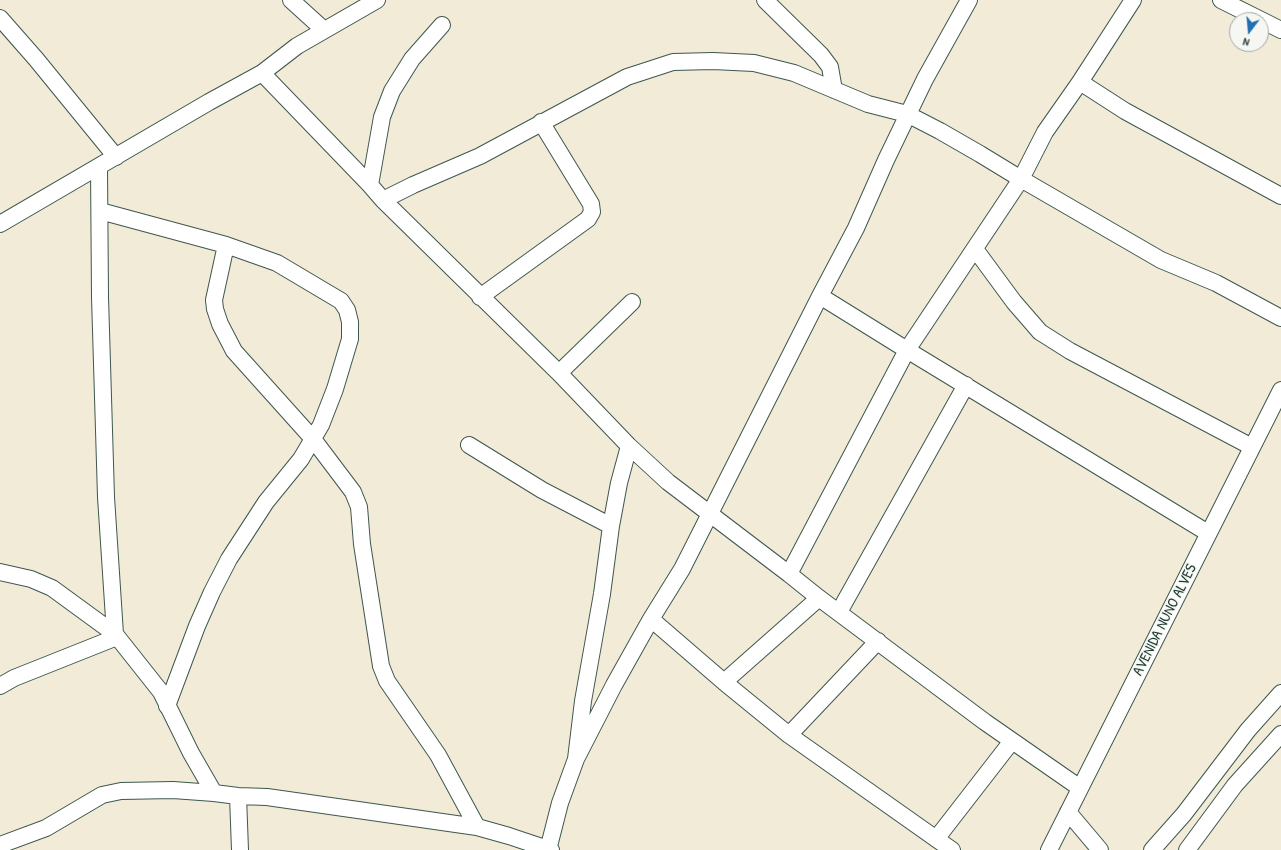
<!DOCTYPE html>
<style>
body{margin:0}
#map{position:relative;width:1281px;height:850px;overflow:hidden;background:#f1ebd8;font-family:"Patrick Hand",sans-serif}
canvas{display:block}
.north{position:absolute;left:1229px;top:12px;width:40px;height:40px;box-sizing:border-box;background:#f6f6f2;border:1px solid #a0aca6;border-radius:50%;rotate:196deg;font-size:11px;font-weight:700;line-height:16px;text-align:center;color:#1f3d34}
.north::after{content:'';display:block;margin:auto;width:14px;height:18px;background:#1f6fb2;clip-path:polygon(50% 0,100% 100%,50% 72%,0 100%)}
</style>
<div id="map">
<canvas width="1281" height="850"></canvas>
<div class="north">N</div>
</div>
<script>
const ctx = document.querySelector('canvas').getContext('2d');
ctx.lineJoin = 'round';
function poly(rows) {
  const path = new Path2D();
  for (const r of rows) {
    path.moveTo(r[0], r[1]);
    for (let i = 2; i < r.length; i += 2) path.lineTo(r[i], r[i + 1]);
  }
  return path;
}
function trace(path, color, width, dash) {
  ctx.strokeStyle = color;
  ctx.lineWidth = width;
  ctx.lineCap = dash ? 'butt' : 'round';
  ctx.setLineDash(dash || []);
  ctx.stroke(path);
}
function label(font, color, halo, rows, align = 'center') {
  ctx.font = font + ' "Patrick Hand",sans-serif';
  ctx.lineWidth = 3;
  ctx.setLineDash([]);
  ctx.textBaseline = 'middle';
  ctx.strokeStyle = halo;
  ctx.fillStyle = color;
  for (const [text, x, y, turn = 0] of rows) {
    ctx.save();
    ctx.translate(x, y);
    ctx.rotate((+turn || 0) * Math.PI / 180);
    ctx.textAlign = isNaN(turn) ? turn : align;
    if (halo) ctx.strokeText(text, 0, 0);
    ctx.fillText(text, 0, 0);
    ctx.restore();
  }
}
const minor = poly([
 [291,0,324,30],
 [765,0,821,55,830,67,834,90],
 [1221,0,1261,20],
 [0,18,36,59,116,157],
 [1261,20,1281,30],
 [262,73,370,185,383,200,559,373,629,446,668,482,789,574,819,598,985,722,1080,788],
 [1080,82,1125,111,1281,196],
 [99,167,100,297,106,497,115,634],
 [370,185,382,117,392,91,412,59,442,25],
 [383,200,413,185,480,156,627,77,673,62,713,61,754,63,794,73,868,104,907,114,940,131,980,154,1021,179,1161,260,1216,283,1281,318],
 [100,211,226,245,277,263,341,301,347,310,350,322,350,339,335,389,321,425,301,459,266,502,229,559,212,592,197,626,167,706],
 [0,224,209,102,262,73,297,46,377,0],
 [226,245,214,300,215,309,220,324,234,351,313,439,353,492,359,507,362,544,381,666,387,681,438,755,477,827],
 [975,249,1014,302,1040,332,1070,351,1252,447],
 [820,296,907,350,1208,533],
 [480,297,588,219,592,212,591,204,541,122],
 [559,373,632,302],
 [469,445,542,490,611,526],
 [0,572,31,579,52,588,115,634,161,692,191,753,214,793],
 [789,574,907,350,1021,179,1045,132,1080,82,1133,0],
 [839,612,966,385],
 [651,619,724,682,789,735,952,850],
 [724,682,819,598],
 [0,686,14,678,117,637],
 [789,735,878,641],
 [576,759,614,685,651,619,682,569,820,296,856,228,886,160,925,79,969,0],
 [238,796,240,850],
 [1068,812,1100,850],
 [936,839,1012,741],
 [0,845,46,828,102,795,121,791,173,790,214,793,238,796,267,797,477,827,509,836,551,850],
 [548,850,560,803,576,759,583,701,602,594,611,526,619,483,629,446],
 [1049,850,1281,390],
 [1152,850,1184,814,1248,730,1281,693],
 [1187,850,1235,785,1281,734]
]);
const streetNames = [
 ["AVENIDA NUNO ALVES",1165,620,-63]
];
trace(minor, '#3e574d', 18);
trace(minor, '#fff', 16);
label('15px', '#1f3d34', '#f6f6f2', streetNames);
</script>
